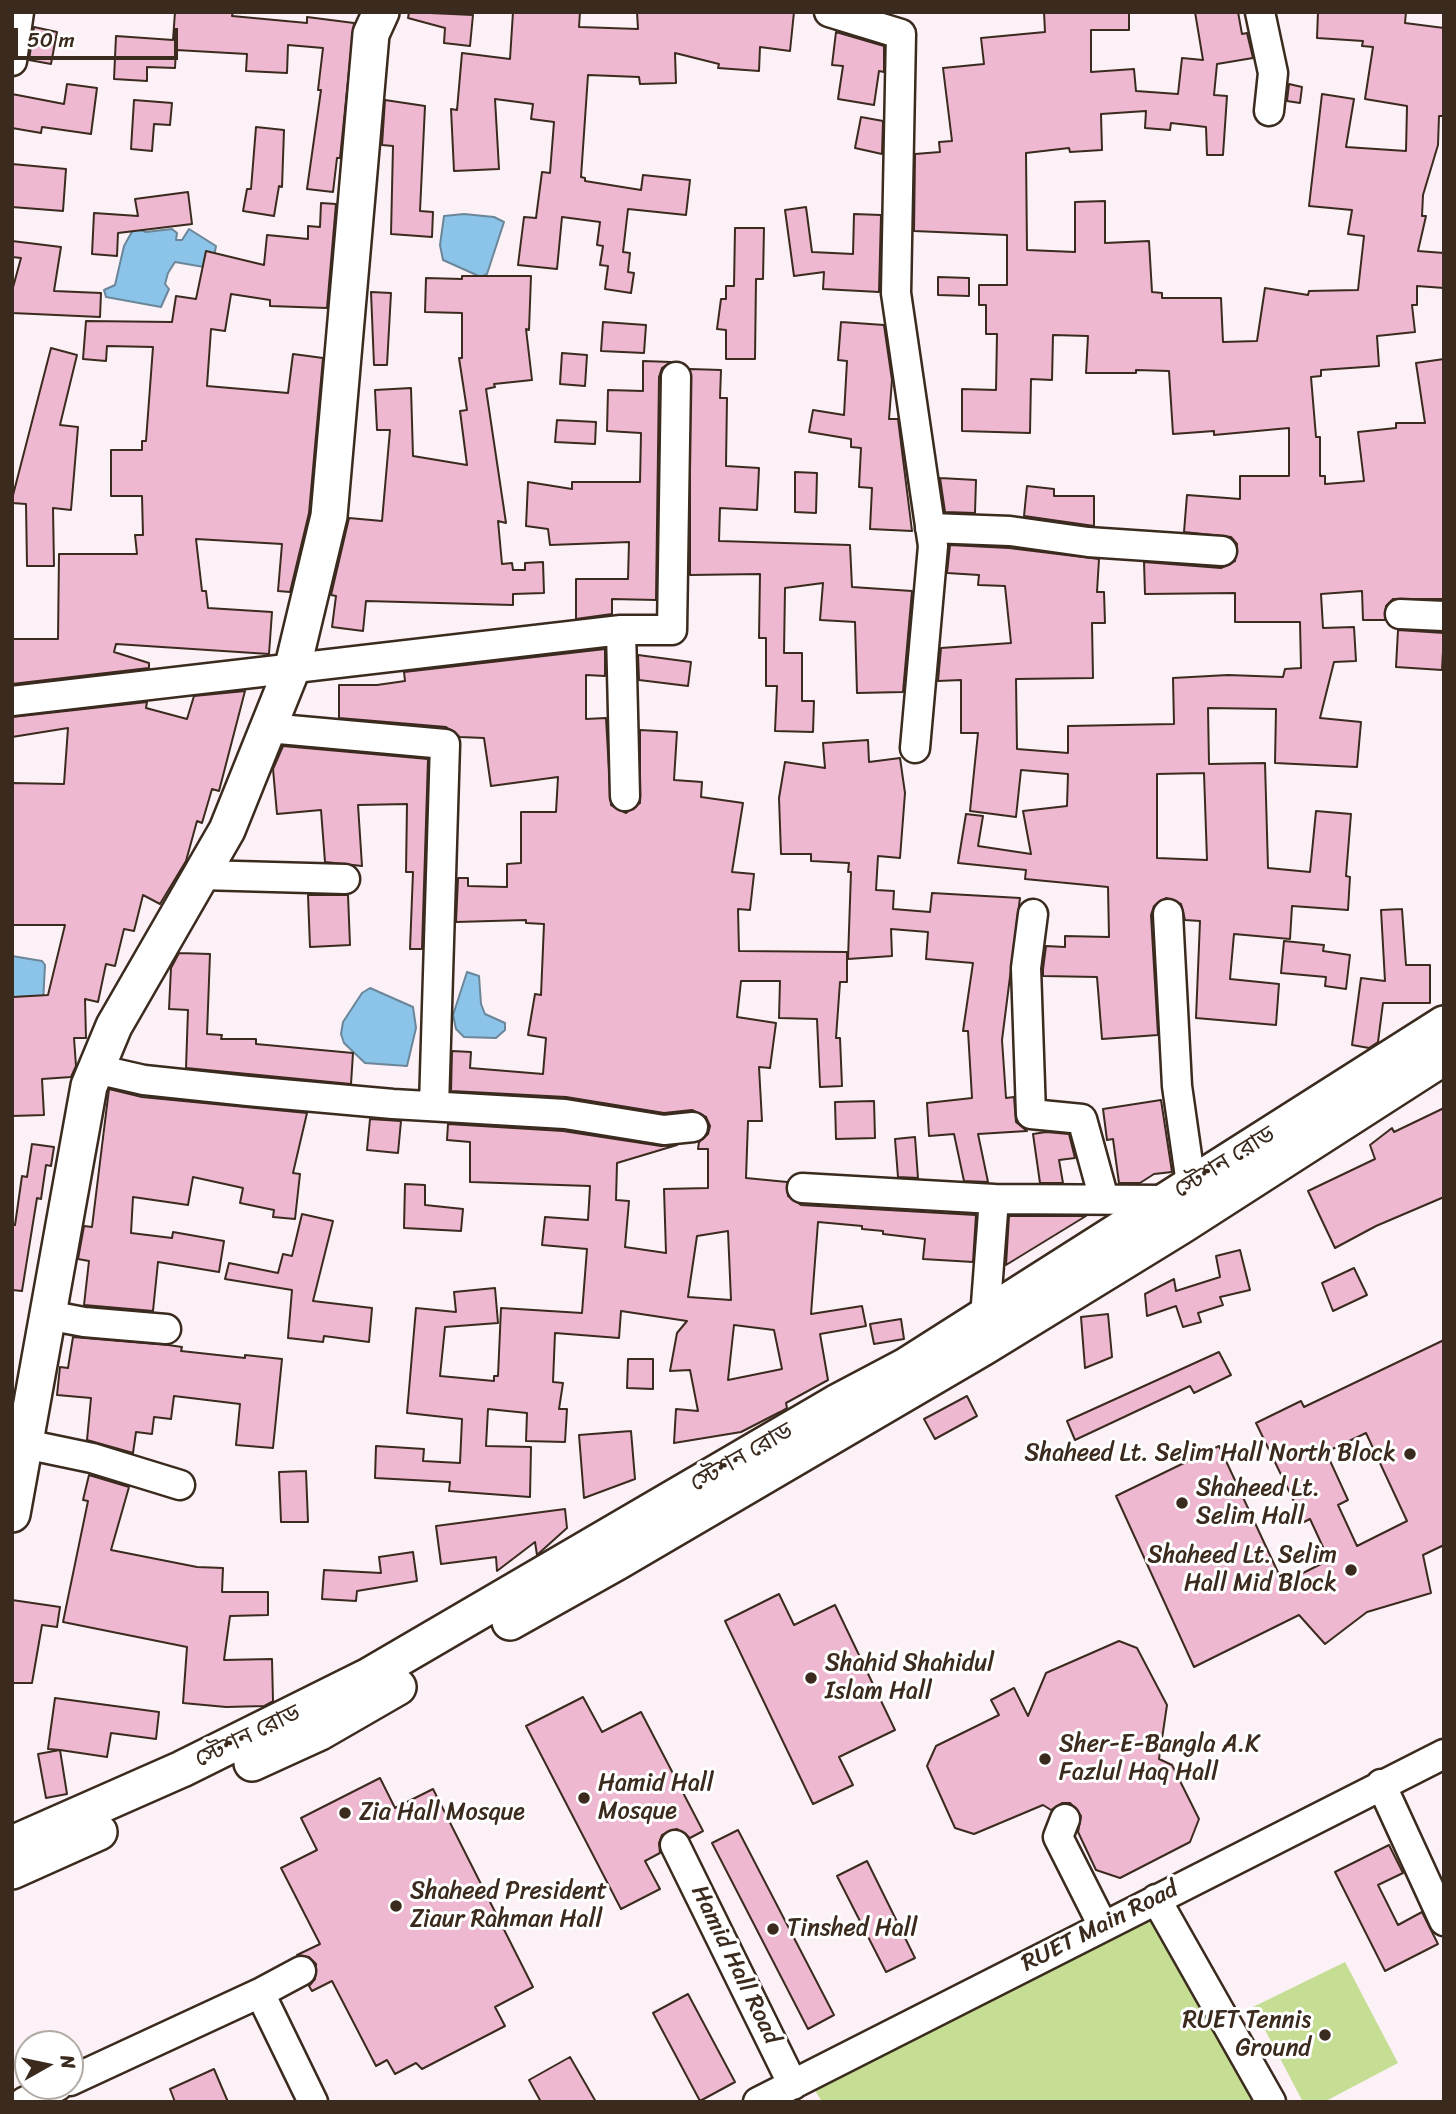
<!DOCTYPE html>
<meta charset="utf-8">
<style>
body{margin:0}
#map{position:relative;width:1456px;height:2114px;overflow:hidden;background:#fcf1f6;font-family:Sriracha,sans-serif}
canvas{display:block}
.frame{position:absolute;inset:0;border:14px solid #3b2a1e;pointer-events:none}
.north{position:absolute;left:14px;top:2030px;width:70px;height:70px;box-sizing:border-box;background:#fff;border:2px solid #b1aaa5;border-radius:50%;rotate:81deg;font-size:19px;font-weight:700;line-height:28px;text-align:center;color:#3b2a1e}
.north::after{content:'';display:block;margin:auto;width:24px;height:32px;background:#3b2a1e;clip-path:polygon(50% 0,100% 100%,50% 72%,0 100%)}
.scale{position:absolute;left:14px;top:28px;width:164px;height:32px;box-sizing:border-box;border:4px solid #3b2a1e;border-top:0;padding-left:9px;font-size:21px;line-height:24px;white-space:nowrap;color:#3b2a1e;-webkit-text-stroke:5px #fff;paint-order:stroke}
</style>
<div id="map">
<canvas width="1456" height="2114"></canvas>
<div class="frame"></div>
<div class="north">N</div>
<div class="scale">50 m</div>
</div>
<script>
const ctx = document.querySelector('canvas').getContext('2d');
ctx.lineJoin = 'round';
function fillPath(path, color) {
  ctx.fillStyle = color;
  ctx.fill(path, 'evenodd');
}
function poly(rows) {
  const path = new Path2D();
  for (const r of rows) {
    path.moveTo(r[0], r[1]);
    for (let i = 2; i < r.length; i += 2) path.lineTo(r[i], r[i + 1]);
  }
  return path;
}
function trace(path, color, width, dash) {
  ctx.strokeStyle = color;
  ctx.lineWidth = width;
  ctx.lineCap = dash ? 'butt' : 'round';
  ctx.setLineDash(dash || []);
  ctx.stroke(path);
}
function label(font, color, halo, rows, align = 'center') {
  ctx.font = font + ' Sriracha,"Noto Sans Bengali",sans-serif';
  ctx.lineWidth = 6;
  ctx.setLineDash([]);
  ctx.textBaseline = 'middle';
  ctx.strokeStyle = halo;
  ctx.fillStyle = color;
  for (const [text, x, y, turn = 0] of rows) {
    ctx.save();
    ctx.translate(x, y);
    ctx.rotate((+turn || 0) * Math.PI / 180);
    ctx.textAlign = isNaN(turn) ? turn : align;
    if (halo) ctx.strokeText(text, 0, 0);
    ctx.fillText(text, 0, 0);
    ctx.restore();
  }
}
const green = poly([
 [1156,1899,1263,2102,822,2102,808,2078],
 [1345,1962,1398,2063,1324,2102,1303,2102,1253,2007]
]);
const water = poly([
 [464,214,494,217,504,222,487,274,481,277,443,260,440,245,444,216,464,214],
 [134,228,146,232,172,229,177,233,176,240,182,240,189,229,216,246,213,262,204,267,175,262,168,273,165,284,169,289,161,307,106,297,104,290,115,285,124,246,134,228],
 [12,956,42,961,45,965,43,1003,12,1011,12,956],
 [467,972,479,976,481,1004,485,1014,505,1023,505,1030,496,1038,464,1037,456,1029,453,1015,467,972],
 [370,988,413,1007,416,1028,407,1066,365,1063,344,1043,341,1034,343,1022,362,993,370,988]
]);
const building = poly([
 [175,12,233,12,232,16,307,23,307,17,354,23,340,158,337,158,333,192,307,189,321,90,318,90,323,48,288,45,287,73,246,71,247,54,176,50,175,68,147,67,147,81,114,79,116,36,173,40,175,12],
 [409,12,473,15,470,46,444,43,445,28,408,18,409,12],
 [513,12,580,12,579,27,638,29,637,12,794,12,790,51,760,47,759,71,718,68,719,64,675,53,676,83,640,84,639,77,588,75,581,177,585,178,585,181,641,190,643,175,690,180,686,215,628,209,623,252,630,253,628,272,634,273,631,293,605,289,608,266,600,265,603,246,597,245,600,222,562,217,557,269,518,265,524,217,536,218,542,172,550,173,554,122,531,119,533,104,495,99,499,169,454,171,451,109,457,110,462,53,510,59,513,12],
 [1044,12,1129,12,1129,30,1091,30,1091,72,1134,69,1136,91,1178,94,1182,58,1203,60,1195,12,1238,12,1242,34,1247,33,1253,58,1217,64,1214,95,1227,96,1223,155,1207,155,1206,127,1171,123,1170,130,1145,128,1146,111,1101,114,1102,150,1070,152,1069,148,1026,153,1027,250,1075,252,1075,202,1105,201,1105,243,1149,241,1152,292,1162,293,1162,298,1221,298,1223,342,1257,341,1265,288,1308,295,1309,291,1358,290,1364,236,1348,234,1352,210,1309,206,1322,94,1354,99,1346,147,1406,151,1407,106,1365,99,1373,47,1362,46,1363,41,1317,38,1318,12,1406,12,1405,23,1444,28,1444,116,1439,116,1438,145,1423,195,1422,216,1426,216,1418,251,1444,253,1444,288,1417,286,1417,305,1412,305,1415,332,1377,336,1379,366,1321,370,1321,376,1311,377,1316,437,1320,437,1320,476,1325,476,1325,484,1364,481,1358,432,1396,428,1396,423,1425,423,1416,363,1444,359,1444,599,1393,599,1386,606,1385,620,1363,620,1362,591,1321,594,1323,628,1354,627,1356,661,1334,662,1320,718,1361,722,1357,767,1275,763,1276,709,1208,708,1209,764,1265,763,1268,868,1310,872,1316,811,1351,814,1346,876,1350,877,1348,910,1292,906,1290,939,1234,934,1230,979,1279,984,1276,1025,1196,1018,1200,921,1185,920,1181,904,1166,898,1154,906,1151,915,1158,1035,1102,1039,1097,977,1043,976,1043,969,1046,946,1065,947,1065,936,1109,937,1108,887,1025,879,1026,870,958,863,966,814,983,816,978,846,1031,854,1023,811,1067,806,1068,774,1021,770,1016,817,970,811,978,733,961,733,961,680,938,681,941,648,1011,643,1005,586,978,585,979,575,947,573,950,545,1009,548,1099,559,1097,592,1104,592,1105,623,1092,623,1093,678,1016,679,1017,749,1068,753,1068,726,1174,724,1173,678,1228,675,1283,677,1285,669,1301,668,1300,622,1235,622,1235,593,1145,594,1144,562,1221,568,1235,561,1237,544,1231,537,1184,532,1187,495,1240,499,1240,476,1289,476,1289,428,1214,435,1214,431,1173,434,1169,371,1136,370,1136,373,1086,373,1088,336,1053,335,1052,380,1031,379,1030,433,962,431,962,389,996,390,997,334,986,334,986,305,979,305,979,285,1007,285,1007,235,914,231,915,154,940,152,939,142,952,141,943,68,984,64,981,38,1045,32,1044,12],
 [1204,773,1207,860,1157,858,1157,774,1204,773],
 [34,27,57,32,51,64,29,60,34,27],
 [836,32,884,46,884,72,879,71,874,105,838,99,843,66,832,65,836,32],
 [67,84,97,88,91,134,42,127,41,133,12,128,12,94,64,104,67,84],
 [1289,84,1302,87,1300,103,1287,101,1289,84],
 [134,100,172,103,170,125,154,124,152,151,131,149,134,100],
 [385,100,425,106,420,211,433,212,432,237,391,234,393,146,382,145,385,100],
 [861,117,883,121,882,154,855,148,861,117],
 [256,127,284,130,282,187,279,186,274,216,243,211,247,189,251,189,256,127],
 [12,164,66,169,63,211,12,207,12,164],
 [188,192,192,224,118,233,117,256,92,254,94,213,138,216,135,199,188,192],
 [321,203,336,204,327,308,270,306,270,300,231,294,225,331,211,329,207,386,288,393,293,354,323,358,309,513,290,592,278,591,282,544,196,539,202,591,206,591,208,608,272,612,269,654,116,644,114,652,149,663,149,668,12,684,12,639,58,639,59,554,137,554,135,535,143,535,142,496,111,496,111,450,142,450,142,441,146,441,153,347,107,346,106,361,83,359,86,321,172,322,176,296,196,299,206,251,264,265,267,235,308,239,308,226,320,227,321,203],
 [806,207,812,252,853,254,854,214,881,215,879,292,823,289,824,272,794,276,785,210,806,207],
 [735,228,764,228,763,279,756,279,755,359,726,359,726,330,717,329,721,299,726,299,726,286,734,286,735,228],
 [12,241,61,247,54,291,101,293,100,317,12,313,12,291,21,258,12,257,12,241],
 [462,276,531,276,529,330,526,329,532,380,494,384,495,387,486,389,506,523,498,521,502,564,512,563,513,570,525,570,525,563,543,562,544,593,513,594,513,605,366,601,363,631,332,627,336,596,331,595,349,518,382,521,390,430,377,430,375,390,411,388,413,456,467,465,460,411,467,410,459,358,462,358,462,313,425,312,426,278,462,279,462,276],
 [938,277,969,278,969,296,938,295,938,277],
 [371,292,391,293,387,365,374,365,371,292],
 [603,322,646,325,644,353,601,351,603,322],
 [841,322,884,325,892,380,889,419,898,419,912,531,870,529,872,488,859,487,861,448,851,447,851,439,809,432,813,410,844,415,847,361,838,360,841,322],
 [51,348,77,355,60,425,78,427,71,510,53,508,54,566,27,566,26,504,12,503,12,499,51,348],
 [562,353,587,355,585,386,560,384,562,353],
 [643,361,671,362,662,368,659,377,656,600,612,599,612,614,576,619,576,579,628,579,629,542,550,545,548,529,526,526,528,482,572,489,572,482,640,482,641,433,607,431,608,390,643,391,643,361],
 [690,369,721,370,720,398,727,398,726,466,759,468,757,510,720,508,719,541,850,545,852,587,912,591,903,692,857,693,855,622,820,620,823,583,785,588,784,653,802,653,802,701,814,701,813,732,775,731,777,686,766,686,766,638,759,638,760,574,690,575,690,369],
 [557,420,596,422,595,444,555,442,557,420],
 [795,472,817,473,816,513,795,512,795,472],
 [940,478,976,480,975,513,945,512,940,478],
 [1027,486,1054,489,1054,496,1094,496,1094,526,1024,516,1027,486],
 [1398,630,1444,633,1442,670,1396,667,1398,630],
 [605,649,605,676,586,675,586,719,606,718,611,805,626,813,640,803,640,730,677,732,674,780,702,782,701,797,743,803,732,872,754,874,750,910,738,909,739,951,847,952,847,982,840,982,836,1038,840,1038,842,1086,820,1087,817,1019,779,1018,780,981,741,981,737,1017,776,1023,770,1068,759,1067,762,1121,748,1121,746,1178,787,1182,788,1196,801,1205,976,1215,973,1262,923,1259,925,1239,883,1234,883,1231,862,1229,862,1226,818,1222,811,1314,862,1306,866,1326,820,1334,828,1380,786,1403,787,1408,780,1412,741,1432,674,1443,676,1409,698,1411,690,1370,670,1371,677,1333,687,1321,621,1311,619,1338,555,1333,553,1382,563,1383,559,1409,567,1409,565,1442,526,1441,527,1413,488,1409,486,1446,531,1447,530,1497,449,1491,450,1482,375,1478,376,1446,424,1449,423,1461,460,1463,462,1419,407,1413,416,1308,456,1312,454,1292,495,1288,498,1323,445,1327,440,1376,494,1381,494,1376,498,1376,501,1308,582,1313,587,1249,542,1245,545,1217,588,1220,590,1186,470,1182,470,1142,447,1140,448,1124,563,1131,661,1146,677,1145,617,1163,616,1200,629,1201,625,1247,666,1253,664,1189,708,1188,708,1149,698,1149,699,1142,708,1134,710,1126,706,1117,692,1110,664,1113,566,1097,451,1091,452,1051,471,1052,470,1068,543,1074,546,1038,528,1035,535,994,541,995,544,924,526,923,526,920,456,922,458,878,468,878,468,886,507,887,507,864,521,863,521,812,556,812,558,777,491,786,484,738,460,737,446,727,339,718,339,685,377,685,405,681,404,672,605,649],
 [728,1231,731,1300,688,1297,697,1236,728,1231],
 [734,1325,774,1330,782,1369,728,1380,734,1325],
 [638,655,691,662,688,686,639,680,638,655],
 [245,691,219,791,212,789,202,823,197,821,186,861,160,904,143,895,134,931,124,929,115,966,106,964,98,1002,85,999,86,1038,74,1038,76,1066,71,1077,42,1079,44,1115,12,1116,13,997,48,995,65,925,12,925,12,783,64,784,68,728,12,737,12,717,147,702,146,708,187,719,194,696,245,691],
 [868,740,869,762,900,758,905,793,900,858,878,856,876,890,894,891,893,909,930,912,932,893,1020,898,1002,1040,1006,1098,1014,1097,1016,1122,1027,1131,978,1134,988,1182,964,1181,954,1134,929,1136,927,1103,972,1098,968,1031,963,1031,973,963,926,959,928,932,891,929,892,956,848,959,851,872,848,872,849,863,811,861,811,854,781,854,779,798,785,762,825,768,823,743,868,740],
 [283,746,428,759,422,949,410,949,413,872,406,872,407,804,358,805,362,866,325,862,321,810,277,814,273,769,283,746],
 [308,895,348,895,350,945,310,947,308,895],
 [1402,909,1406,965,1430,965,1430,1003,1383,1003,1378,1042,1369,1048,1352,1045,1361,978,1385,981,1381,910,1402,909],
 [1284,941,1324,945,1323,951,1350,955,1346,989,1325,986,1326,977,1281,973,1284,941],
 [179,953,210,954,207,1034,222,1035,221,1039,256,1039,256,1044,353,1053,351,1084,186,1068,188,1010,169,1009,171,968,179,953],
 [109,1089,142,1097,307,1113,293,1173,300,1174,295,1219,273,1217,274,1210,240,1203,243,1188,193,1177,188,1205,133,1197,131,1233,172,1238,173,1232,224,1241,219,1272,158,1262,153,1311,84,1305,89,1261,78,1259,84,1226,92,1227,109,1089],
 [1161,1100,1172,1172,1154,1174,1140,1183,1119,1183,1113,1139,1107,1140,1103,1109,1161,1100],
 [874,1101,875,1138,836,1139,835,1102,874,1101],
 [1444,1108,1444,1197,1376,1226,1335,1248,1308,1191,1375,1159,1370,1145,1392,1128,1394,1132,1444,1108],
 [370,1119,401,1121,398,1153,367,1150,370,1119],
 [1046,1132,1069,1134,1075,1158,1059,1160,1063,1183,1040,1183,1033,1134,1046,1132],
 [915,1137,918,1178,898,1177,895,1139,915,1137],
 [32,1144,54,1147,51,1166,46,1165,41,1199,37,1198,22,1291,12,1290,12,1225,15,1225,22,1176,27,1177,32,1144],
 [405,1184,425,1185,425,1205,463,1209,461,1231,404,1228,405,1184],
 [302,1214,333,1221,313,1301,372,1308,369,1342,324,1336,323,1342,288,1338,292,1290,225,1279,229,1263,278,1273,283,1254,292,1256,302,1214],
 [1009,1216,1086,1216,1006,1265,1009,1216],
 [1240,1250,1250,1290,1220,1297,1223,1305,1198,1313,1201,1322,1183,1327,1176,1306,1147,1316,1145,1294,1174,1279,1176,1291,1220,1277,1216,1256,1240,1250],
 [1354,1268,1367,1295,1333,1311,1322,1283,1354,1268],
 [1108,1314,1112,1357,1085,1368,1081,1317,1108,1314],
 [901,1319,904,1339,874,1344,870,1324,901,1319],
 [73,1337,168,1345,182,1347,181,1351,245,1358,245,1355,282,1359,273,1448,236,1445,240,1404,174,1396,171,1419,154,1417,152,1434,136,1432,133,1453,87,1440,91,1398,57,1395,60,1367,68,1368,73,1337],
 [1444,1340,1444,1545,1423,1555,1431,1593,1367,1612,1325,1644,1299,1615,1194,1667,1116,1496,1219,1446,1283,1583,1329,1560,1310,1519,1304,1522,1256,1423,1301,1401,1304,1407,1444,1340],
 [1366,1433,1407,1521,1357,1546,1338,1505,1348,1500,1326,1452,1366,1433],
 [1219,1352,1231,1375,1194,1393,1190,1386,1075,1440,1067,1421,1219,1352],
 [628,1359,653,1359,653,1389,627,1388,628,1359],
 [967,1396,977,1416,935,1439,924,1419,967,1396],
 [631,1431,635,1479,584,1498,579,1435,631,1431],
 [306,1471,308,1522,281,1522,279,1472,306,1471],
 [89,1475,129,1487,111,1550,197,1567,223,1568,222,1592,268,1592,268,1615,230,1616,224,1660,272,1659,273,1701,264,1706,226,1707,183,1703,187,1647,63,1622,88,1501,83,1500,89,1475],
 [565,1509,567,1528,537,1555,535,1542,497,1571,496,1557,441,1564,436,1526,565,1509],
 [413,1552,417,1581,357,1591,356,1601,322,1599,324,1570,381,1573,379,1557,413,1552],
 [779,1594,794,1625,835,1605,895,1730,839,1757,853,1785,813,1804,725,1621,779,1594],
 [12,1600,60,1607,57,1627,42,1625,32,1683,12,1683,12,1600],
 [1119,1641,1137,1648,1167,1705,1159,1759,1172,1765,1199,1819,1190,1842,1120,1878,1096,1870,1078,1832,1081,1816,1070,1803,1062,1803,1051,1810,1043,1805,974,1834,955,1828,927,1766,936,1746,999,1715,991,1700,1014,1688,1028,1716,1046,1673,1119,1641],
 [583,1697,602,1732,641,1712,703,1831,690,1838,677,1829,662,1835,659,1843,660,1853,645,1861,660,1889,621,1909,526,1726,583,1697],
 [55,1698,159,1712,156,1739,111,1733,107,1757,60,1750,67,1794,46,1798,38,1754,60,1750,48,1749,55,1698],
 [380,1778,395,1808,433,1789,533,1987,495,2007,505,2026,422,2069,416,2063,395,2074,387,2060,376,2066,332,1981,312,1991,309,1986,315,1979,316,1964,309,1957,297,1955,320,1944,281,1868,317,1850,301,1818,380,1778],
 [738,1830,834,2015,808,2029,712,1843,738,1830],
 [1389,1845,1403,1873,1378,1885,1398,1925,1422,1912,1438,1944,1385,1971,1335,1872,1389,1845],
 [867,1861,915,1958,886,1972,837,1876,867,1861],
 [688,1994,735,2082,700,2101,653,2013,688,1994],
 [570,2057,596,2102,541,2102,529,2080,570,2057],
 [214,2069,228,2102,175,2102,170,2089,214,2069]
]);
const minor = poly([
 [829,12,901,34,896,293,933,546,915,748],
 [1260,12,1273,73,1269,111],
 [12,61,19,12],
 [930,528,1010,531,1088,542,1222,551],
 [1400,614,1444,616],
 [621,630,625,796],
 [12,701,621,630,672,630,676,377],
 [268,728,445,744,434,1106],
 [201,875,345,879],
 [1033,914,1026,968,1031,1114,1082,1119,1104,1199],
 [1168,914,1177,1086,1191,1184],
 [96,1069,144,1080,248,1091,393,1104,565,1114,664,1130,693,1127],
 [802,1188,994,1199,1166,1200],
 [47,1315,84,1322,166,1329],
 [985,1317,994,1199],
 [25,1444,92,1458,180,1485],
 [1381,1784,1444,1921],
 [1065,1819,1058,1837,1103,1926],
 [675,1845,793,2085],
 [1156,1899,1271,2102],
 [301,1971,260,1993,313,2102],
 [70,2081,260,1993],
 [24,2102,58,2086],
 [758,2102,1444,1754]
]);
const major = poly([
 [12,1514,89,1086,114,1026,227,830,293,666,329,516,371,34,381,12],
 [510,1622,617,1562,984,1347,1181,1226,1444,1057],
 [252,1763,320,1732,398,1687],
 [12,1844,182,1769,367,1677,836,1403,906,1366,1444,1024],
 [12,1871,99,1832]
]);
const markers = [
 [1410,1454,7,"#3b2a1e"],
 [1182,1503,7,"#3b2a1e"],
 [1351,1570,7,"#3b2a1e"],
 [811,1678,7,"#3b2a1e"],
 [1045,1759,7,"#3b2a1e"],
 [584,1798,7,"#3b2a1e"],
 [345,1813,7,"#3b2a1e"],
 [396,1906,7,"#3b2a1e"],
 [773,1929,7,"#3b2a1e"],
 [1325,2035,7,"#3b2a1e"]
];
const streetNames = [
 ["স্টেশন রোড",1225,1163,-32],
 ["স্টেশন রোড",742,1458,-30],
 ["স্টেশন রোড",248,1737,-26],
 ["RUET Main Road",1100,1927,-27],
 ["Hamid Hall Road",735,1965,64]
];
const poiNames = [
 ["Shaheed Lt. Selim Hall North Block",1396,1454,"right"],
 ["Shaheed Lt.",1196,1489],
 ["Selim Hall",1196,1517],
 ["Shaheed Lt. Selim",1337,1556,"right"],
 ["Hall Mid Block",1337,1584,"right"],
 ["Shahid Shahidul",825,1664],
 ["Islam Hall",825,1692],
 ["Sher-E-Bangla A.K",1059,1745],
 ["Fazlul Haq Hall",1059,1773],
 ["Hamid Hall",598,1784],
 ["Mosque",598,1812],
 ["Zia Hall Mosque",359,1813],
 ["Shaheed President",410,1892],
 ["Ziaur Rahman Hall",410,1920],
 ["Tinshed Hall",787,1929],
 ["RUET Tennis",1311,2021,"right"],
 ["Ground",1311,2049,"right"]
];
fillPath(green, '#c5de94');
fillPath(water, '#8bc3e9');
trace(water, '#6b8698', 2);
fillPath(building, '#efb8d1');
trace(building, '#3b2a1e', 2);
trace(minor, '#3b2a1e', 33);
trace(major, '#3b2a1e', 40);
trace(minor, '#fff', 28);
trace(major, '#fff', 35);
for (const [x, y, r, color] of markers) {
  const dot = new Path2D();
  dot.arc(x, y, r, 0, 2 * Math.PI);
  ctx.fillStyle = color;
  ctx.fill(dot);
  trace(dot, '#fff', 2.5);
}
label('24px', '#3b2a1e', '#fff', streetNames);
label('24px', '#3b2a1e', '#fff', poiNames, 'left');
</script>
